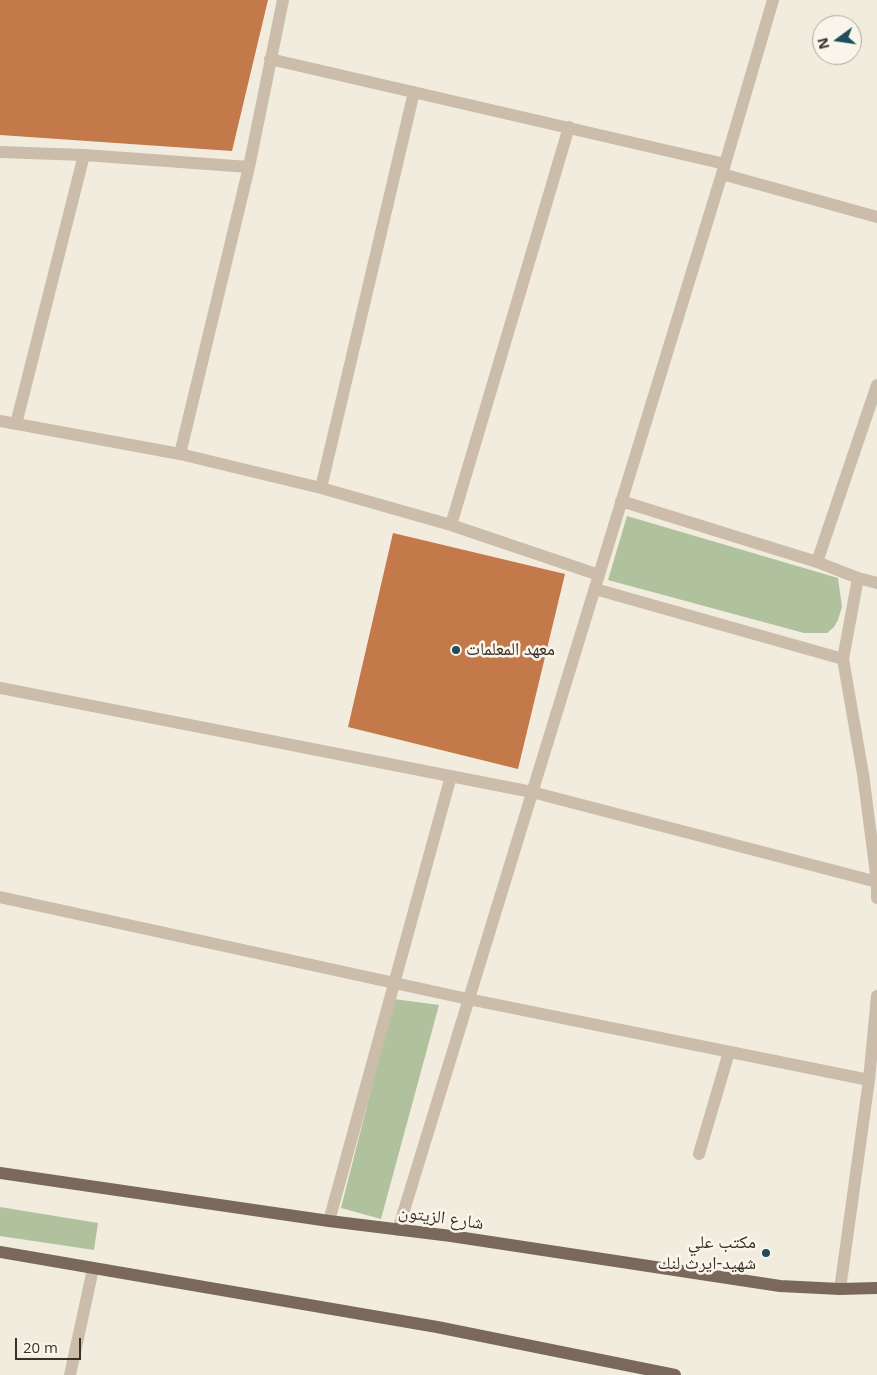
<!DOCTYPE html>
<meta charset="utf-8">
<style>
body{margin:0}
#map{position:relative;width:877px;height:1375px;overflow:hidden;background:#f2ecde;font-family:"Open Sans",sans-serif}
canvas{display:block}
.north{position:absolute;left:812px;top:15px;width:50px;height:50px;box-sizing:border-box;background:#faf5ea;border:1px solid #aca69d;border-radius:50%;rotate:256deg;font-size:14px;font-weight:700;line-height:20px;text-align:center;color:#383029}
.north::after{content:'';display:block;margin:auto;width:18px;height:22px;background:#1f4d59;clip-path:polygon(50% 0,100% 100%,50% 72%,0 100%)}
.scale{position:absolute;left:15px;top:1338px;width:66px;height:22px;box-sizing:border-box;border:2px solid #383029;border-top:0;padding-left:6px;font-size:15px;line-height:18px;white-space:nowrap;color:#383029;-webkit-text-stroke:4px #faf5ea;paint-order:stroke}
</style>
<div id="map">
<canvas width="877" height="1375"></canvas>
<div class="north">N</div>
<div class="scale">20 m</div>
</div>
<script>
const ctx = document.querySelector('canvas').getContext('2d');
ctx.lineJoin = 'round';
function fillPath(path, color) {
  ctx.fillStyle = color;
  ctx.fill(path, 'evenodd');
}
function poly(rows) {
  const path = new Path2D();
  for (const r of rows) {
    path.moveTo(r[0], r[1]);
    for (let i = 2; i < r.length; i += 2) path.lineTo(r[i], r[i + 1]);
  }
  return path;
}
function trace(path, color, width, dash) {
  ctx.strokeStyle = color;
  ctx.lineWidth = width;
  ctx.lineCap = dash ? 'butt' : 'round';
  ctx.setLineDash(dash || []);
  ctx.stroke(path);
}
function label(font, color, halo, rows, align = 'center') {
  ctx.font = font + ' "Open Sans","Noto Naskh Arabic",sans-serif';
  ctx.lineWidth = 5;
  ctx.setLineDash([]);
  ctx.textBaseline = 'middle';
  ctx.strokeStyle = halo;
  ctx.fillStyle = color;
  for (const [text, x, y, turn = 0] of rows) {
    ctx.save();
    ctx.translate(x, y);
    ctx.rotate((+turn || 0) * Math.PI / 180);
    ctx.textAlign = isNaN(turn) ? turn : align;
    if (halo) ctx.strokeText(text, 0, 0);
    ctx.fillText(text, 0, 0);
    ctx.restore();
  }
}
const green = poly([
 [627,516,838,578,842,607,838,620,834,627,827,633,804,633,608,580],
 [394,999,439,1005,381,1219,341,1208],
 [0,1207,98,1223,94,1250,0,1236]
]);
const building = poly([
 [0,0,268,0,232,151,0,135],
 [393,533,565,574,518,769,348,727]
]);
const minor = poly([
 [270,59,725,164],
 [0,152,84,155,249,167],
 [722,174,877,217],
 [0,421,180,454,321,488,451,525,599,575],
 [16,424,84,155],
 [180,454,249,167,283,0],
 [321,488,414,92],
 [621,501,817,562,858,578,877,583],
 [451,525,569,127],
 [817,562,877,385],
 [858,578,843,659,863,774,877,882,877,898],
 [595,589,843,659],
 [0,688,532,792,877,882],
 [0,897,468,999,869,1080],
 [699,1154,729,1052],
 [329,1221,451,776],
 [398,1230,725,164,773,0],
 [840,1289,869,1080,877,996],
 [70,1375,93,1269]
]);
const major = poly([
 [0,1173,329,1221,451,1236,780,1286,840,1289,877,1288],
 [0,1252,437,1327,675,1375]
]);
const markers = [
 [456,650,5,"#1f4d59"],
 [766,1253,5,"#1f4d59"]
];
const poiNames = [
 ["معهد المعلمات",466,650],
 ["مكتب علي",756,1243,"right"],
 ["شهيد-ايرث لنك",756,1264,"right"]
];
const streetNames = [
 ["شارع الزيتون",441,1218,8]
];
fillPath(green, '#b0c19e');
fillPath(building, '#c4794a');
trace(minor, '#cbbdaa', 12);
trace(major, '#7a695b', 12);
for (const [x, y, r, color] of markers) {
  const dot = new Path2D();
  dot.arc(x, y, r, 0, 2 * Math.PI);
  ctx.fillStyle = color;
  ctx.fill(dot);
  trace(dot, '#faf5ea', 2);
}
label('18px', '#383029', '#faf5ea', poiNames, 'left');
label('18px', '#383029', '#faf5ea', streetNames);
</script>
